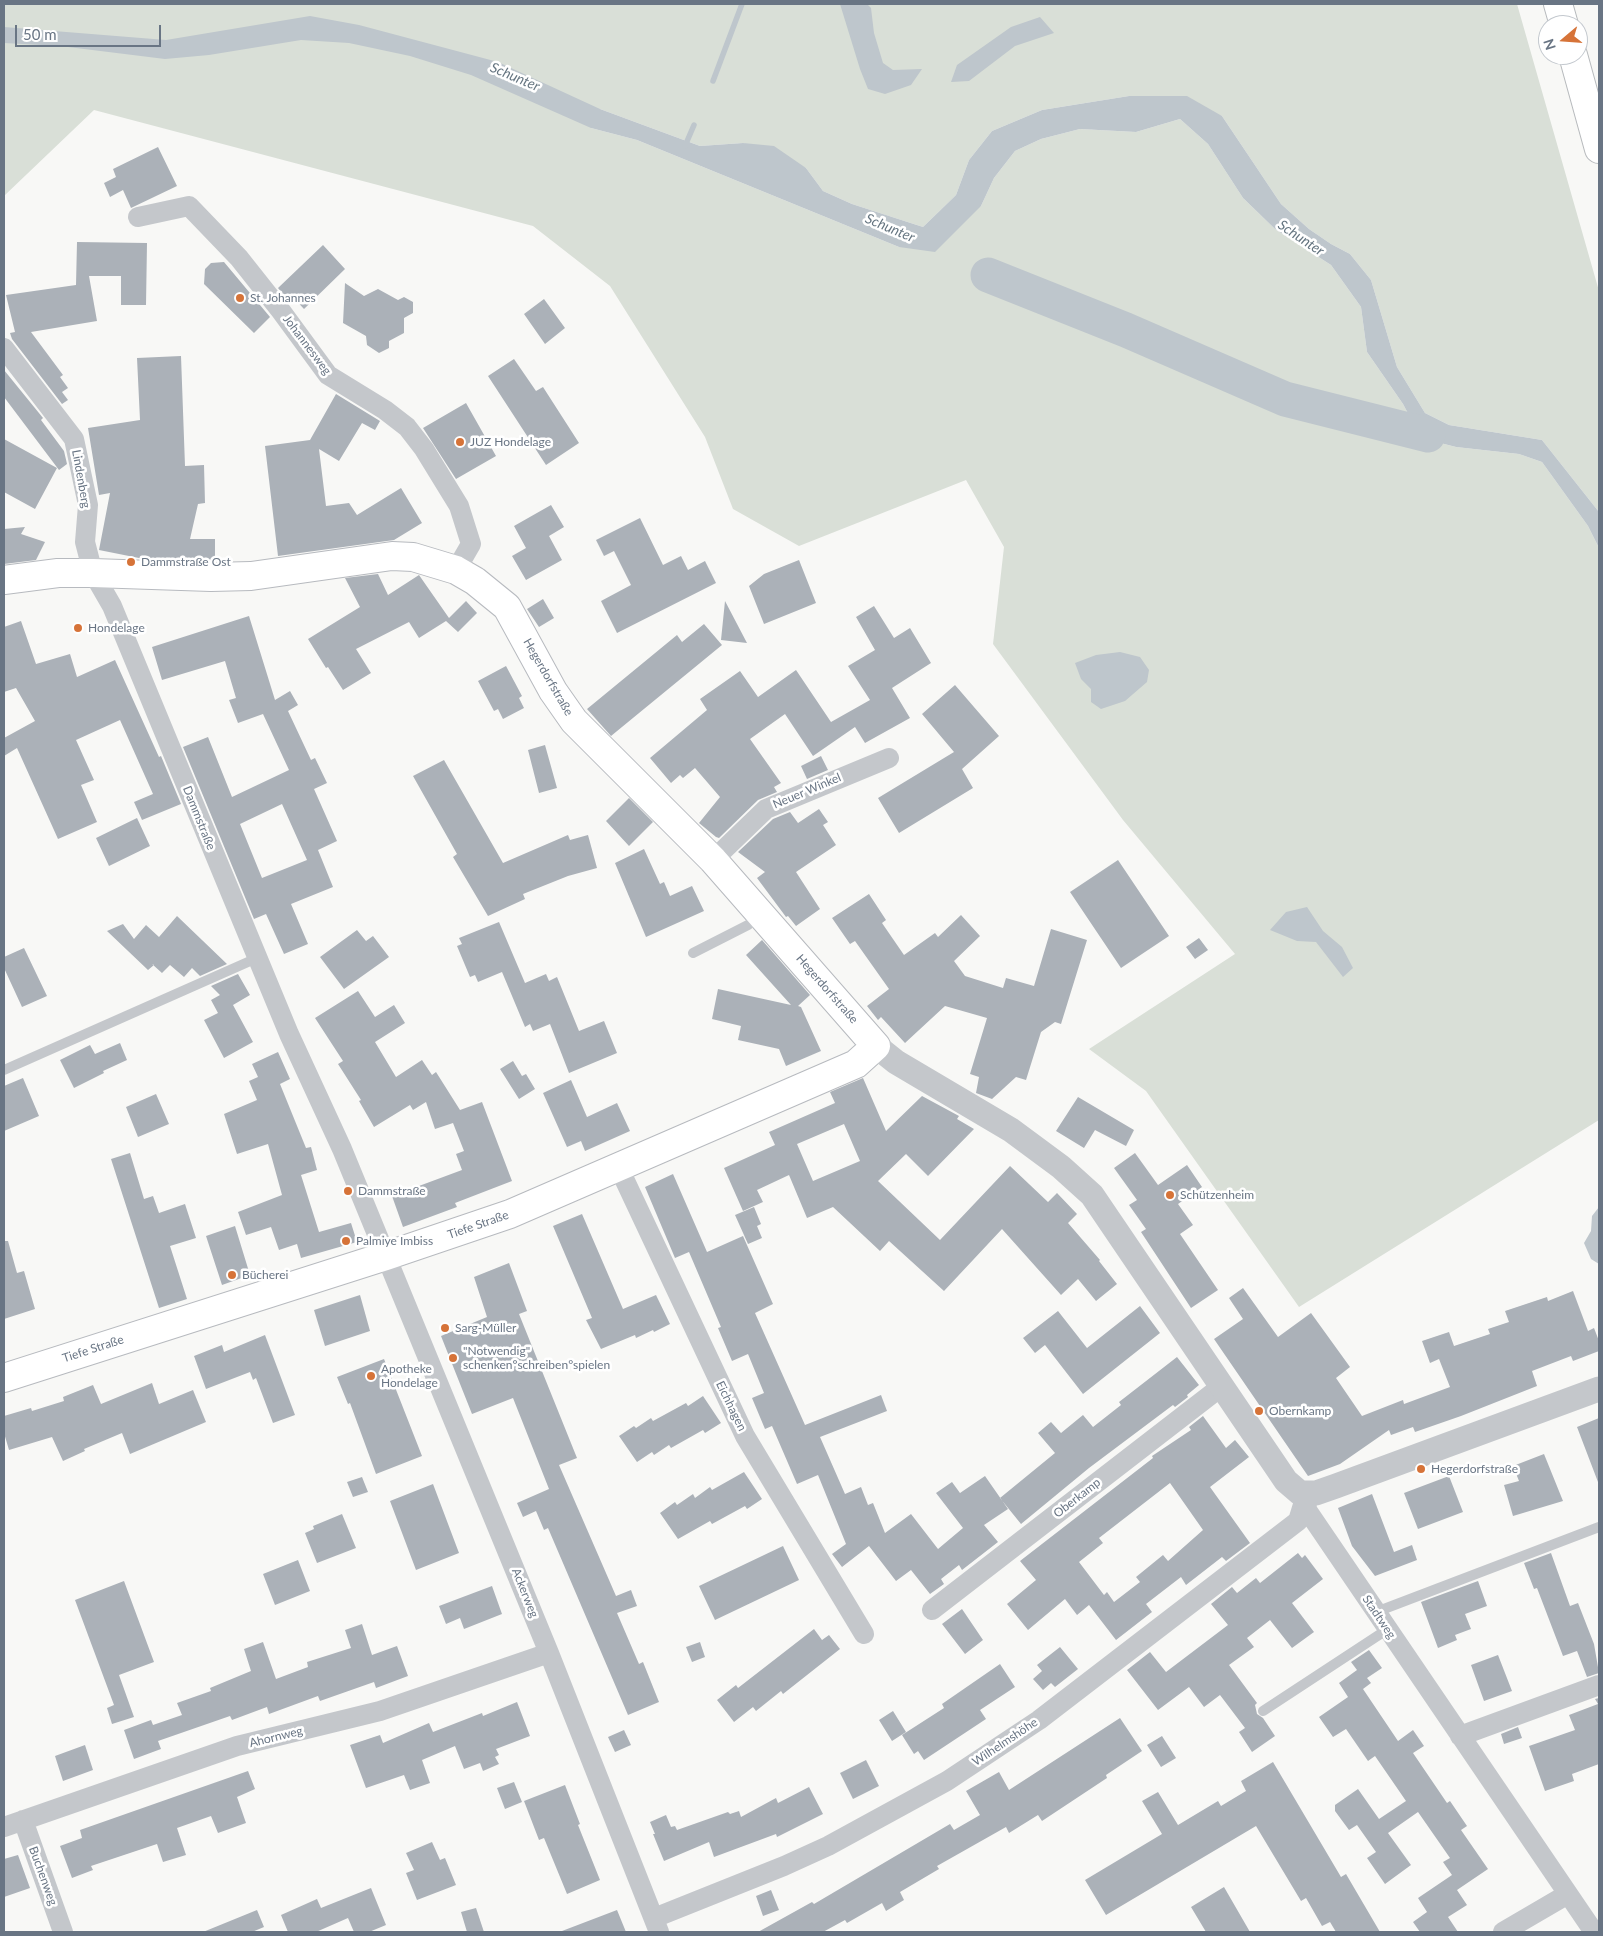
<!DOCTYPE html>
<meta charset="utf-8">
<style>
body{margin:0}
#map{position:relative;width:1603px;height:1936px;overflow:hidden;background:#f8f8f6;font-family:Lato,sans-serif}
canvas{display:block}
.frame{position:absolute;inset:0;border:5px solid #697584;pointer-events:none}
.north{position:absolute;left:1538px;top:15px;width:50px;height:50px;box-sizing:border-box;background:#fff;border:1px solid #c3c8ce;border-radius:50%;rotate:252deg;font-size:14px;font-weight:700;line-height:20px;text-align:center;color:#697584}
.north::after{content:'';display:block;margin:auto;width:18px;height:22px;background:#d67338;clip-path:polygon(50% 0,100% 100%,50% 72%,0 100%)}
.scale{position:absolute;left:15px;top:25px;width:146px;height:22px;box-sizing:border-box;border:2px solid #697584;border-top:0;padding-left:6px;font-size:15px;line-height:18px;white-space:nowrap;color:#697584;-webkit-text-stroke:4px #fff;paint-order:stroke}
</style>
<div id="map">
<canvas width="1603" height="1936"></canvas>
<div class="frame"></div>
<div class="north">N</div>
<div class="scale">50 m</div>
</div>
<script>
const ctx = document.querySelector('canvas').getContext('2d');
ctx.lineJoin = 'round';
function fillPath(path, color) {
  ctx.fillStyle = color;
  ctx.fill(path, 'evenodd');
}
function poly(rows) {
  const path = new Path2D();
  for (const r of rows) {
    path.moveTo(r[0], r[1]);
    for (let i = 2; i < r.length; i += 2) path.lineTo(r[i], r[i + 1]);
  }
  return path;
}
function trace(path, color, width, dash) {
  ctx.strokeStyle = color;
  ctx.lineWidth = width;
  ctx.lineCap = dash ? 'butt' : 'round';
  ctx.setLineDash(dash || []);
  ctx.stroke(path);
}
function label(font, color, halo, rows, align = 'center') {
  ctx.font = font + ' Lato,sans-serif';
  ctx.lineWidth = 5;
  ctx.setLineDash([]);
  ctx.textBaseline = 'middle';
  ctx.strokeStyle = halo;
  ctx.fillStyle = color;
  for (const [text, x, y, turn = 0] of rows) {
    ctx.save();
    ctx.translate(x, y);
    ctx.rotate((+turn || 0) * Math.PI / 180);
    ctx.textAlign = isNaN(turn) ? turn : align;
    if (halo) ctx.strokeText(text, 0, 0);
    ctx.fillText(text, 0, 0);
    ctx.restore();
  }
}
const green = poly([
 [4,4,1517,4,1599,291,1599,512,1542,440,1449,425,1425,413,1397,367,1371,280,1350,254,1331,244,1309,229,1281,204,1222,116,1129,96,1042,110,992,131,969,160,956,195,923,227,852,204,823,191,806,168,743,143,700,146,600,109,591,128,637,140,899,247,981,206,994,178,1015,151,1041,139,1080,129,1136,132,1180,119,1208,144,1243,198,1275,229,1331,265,1361,307,1367,352,1403,404,1421,438,1456,447,1519,454,1542,462,1588,526,1599,548,1599,1120,1299,1307,1146,1091,1089,1049,1235,954,1123,820,993,644,1004,547,966,480,799,546,733,509,705,437,610,286,533,226,94,110,4,196]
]);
const water = poly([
 [840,4,867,4,871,8,874,33,883,63,893,70,922,69,911,85,885,94,868,89,860,69],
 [310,16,359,25,498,62,600,109,700,146,743,143,774,146,806,168,823,191,852,204,923,227,956,195,969,160,992,131,1042,110,1129,96,1187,96,1222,116,1281,204,1309,229,1331,244,1350,254,1371,280,1397,367,1425,413,1449,425,1542,440,1599,512,1599,548,1588,526,1542,462,1519,454,1456,447,1421,438,1403,404,1367,352,1361,307,1331,265,1275,229,1243,198,1208,144,1180,119,1136,132,1080,129,1041,139,1015,151,994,178,981,206,935,252,899,247,637,140,591,128,471,75,410,56,349,43,301,40,209,55,165,59,60,46,4,43,4,27,166,40],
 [1040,17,1054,33,1015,46,969,81,951,82,957,65,1011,27],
 [1120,652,1140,657,1149,670,1147,682,1125,701,1101,709,1091,702,1091,689,1081,679,1075,663,1096,655],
 [1307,907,1323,931,1342,947,1353,968,1343,977,1316,942,1297,941,1270,930,1286,912],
 [1599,1207,1599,1264,1591,1259,1584,1243,1591,1231,1592,1216]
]);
const stream = poly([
 [713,81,742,4],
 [685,146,694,125]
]);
const river = poly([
 [988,275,1126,330,1285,399,1428,435]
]);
const building = poly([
 [158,147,177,186,131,208,123,190,110,197,104,183,116,177,113,169],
 [77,242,147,243,146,305,121,305,121,276,89,276,97,321,31,332,63,375,60,377,68,388,62,392,68,400,62,404,12,339,10,333,15,332,6,295,76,285],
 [323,245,345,269,304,309,291,295,287,299,278,288],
 [224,262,270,317,254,333,204,284,205,269,211,263],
 [345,283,364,296,378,289,398,300,404,297,413,302,413,313,404,318,404,333,389,341,389,348,379,353,367,345,366,336,343,323],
 [544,299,565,328,545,344,524,314],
 [181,356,185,466,204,465,205,503,198,504,190,539,215,539,215,561,144,559,99,550,110,493,99,495,88,428,140,420,137,358],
 [514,359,536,391,543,387,579,443,546,465,488,376],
 [4,370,43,418,41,420,64,451,67,464,59,470,4,397],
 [336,394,380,421,375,430,362,423,339,461,319,449,326,506,349,503,357,515,401,488,422,523,394,540,278,556,265,446,310,440],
 [466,403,496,456,456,479,423,428],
 [4,439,57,468,35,509,4,492],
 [551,505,564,527,549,536,562,560,526,580,512,556,526,548,514,526],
 [640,518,663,565,681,556,688,570,705,561,716,583,617,633,601,601,631,585,614,551,604,556,596,540],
 [25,527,21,534,45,542,36,560,4,564,4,529],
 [799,560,816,603,764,624,749,586,764,574],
 [378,574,388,595,419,575,449,618,466,601,477,613,458,632,446,621,419,638,409,622,356,649,371,673,343,690,328,667,326,668,308,639,360,607,345,578],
 [543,599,554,618,539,627,527,609],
 [725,601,747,643,721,640],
 [874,606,894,638,910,628,931,663,892,688,910,718,865,743,855,727,813,756,785,714,750,739,781,783,774,787,777,792,758,800,719,838,716,837,699,823,720,797,695,768,683,778,680,775,671,783,650,758,707,710,700,699,740,671,758,697,796,670,831,722,870,700,848,666,875,650,856,617],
 [249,616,275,700,290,691,298,705,288,711,311,760,315,758,327,783,314,789,337,841,318,850,333,887,291,904,308,944,284,954,266,914,254,919,183,747,208,737,232,797,289,770,263,714,238,723,229,700,236,698,225,661,162,680,152,647],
 [282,804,307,860,262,878,240,824],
 [21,621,36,664,70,654,77,677,115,660,159,757,161,756,181,804,142,820,134,802,153,794,120,720,76,740,94,780,81,785,97,822,58,839,17,748,4,756,4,738,35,721,16,688,4,692,4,627],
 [704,624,722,645,611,736,587,709,677,635,682,642],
 [506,666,522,696,519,698,524,708,503,719,498,709,494,711,478,681],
 [955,685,999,736,962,769,973,788,899,833,878,798,954,752,922,714],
 [545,745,557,788,539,793,528,750],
 [821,756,828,770,807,779,801,766],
 [444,760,503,863,568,835,570,840,588,835,597,868,568,876,523,894,525,899,488,916,453,857,457,854,413,776],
 [629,798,653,822,629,846,606,821],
 [819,809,828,822,823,825,836,845,796,872,820,909,796,926,788,916,786,917,757,878,765,872,738,852,773,819,790,812,798,823],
 [137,818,150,846,109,866,96,838],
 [644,849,660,884,664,882,670,896,692,886,704,911,646,937,615,863],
 [1118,860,1169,936,1121,968,1070,892],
 [869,894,886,920,882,923,904,955,935,933,938,937,961,915,980,936,954,961,965,976,1003,988,1006,978,1034,986,1051,929,1087,940,1061,1024,1055,1022,1041,1032,1026,1080,1016,1077,992,1099,976,1093,979,1077,970,1074,987,1018,945,1006,905,1043,881,1017,878,1020,867,1006,889,989,855,941,850,944,832,918],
 [177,916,227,964,200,976,192,968,184,977,170,965,162,973,152,964,154,965,148,970,107,931,123,924,134,939,146,925,159,937],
 [499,922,525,983,546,974,549,981,557,977,579,1031,604,1021,617,1053,569,1073,550,1024,533,1031,530,1024,525,1027,502,972,478,982,475,975,470,977,457,946,462,944,459,938],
 [357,930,366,941,373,936,389,957,344,989,320,957],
 [1199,938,1208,950,1195,959,1186,947],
 [762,940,810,995,798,1006,801,1007,821,1051,786,1066,779,1049,738,1040,741,1026,712,1019,718,989,791,1005,746,955],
 [24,948,47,996,22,1007,4,968,4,957],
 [238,974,250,995,233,1005,253,1042,224,1058,204,1020,218,1013,211,1000,220,995,211,986],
 [358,991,375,1017,394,1005,405,1023,375,1042,396,1077,422,1060,432,1075,436,1072,460,1110,482,1102,512,1181,455,1203,457,1207,403,1227,392,1196,462,1170,456,1154,464,1151,453,1123,435,1129,426,1102,413,1110,410,1105,374,1127,359,1101,361,1100,338,1064,343,1061,315,1018],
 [120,1043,127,1060,103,1071,104,1073,74,1088,60,1060,90,1045,95,1054],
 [278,1052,290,1079,280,1084,306,1148,311,1147,317,1170,301,1175,319,1232,351,1223,357,1242,301,1258,297,1244,279,1250,271,1227,246,1235,238,1212,282,1195,268,1144,237,1154,224,1114,257,1100,249,1081,258,1077,252,1064],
 [513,1061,522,1076,526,1074,535,1089,519,1099,500,1069],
 [23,1078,39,1116,4,1131,4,1086],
 [863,1078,886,1131,922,1096,959,1116,957,1119,974,1129,928,1176,906,1154,878,1181,940,1240,1010,1166,1048,1202,1057,1193,1077,1214,1068,1223,1100,1260,1099,1261,1117,1284,1096,1301,1078,1279,1061,1295,1002,1229,944,1291,889,1241,880,1251,833,1207,807,1218,789,1175,757,1190,763,1202,743,1211,724,1168,775,1145,769,1132,835,1103,830,1092],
 [844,1124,860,1161,813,1181,797,1144],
 [571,1080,587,1117,617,1103,630,1131,585,1151,581,1141,567,1147,543,1093],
 [156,1094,169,1124,138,1137,126,1107],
 [1078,1097,1134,1130,1126,1146,1095,1130,1084,1148,1056,1131],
 [130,1153,144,1199,153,1196,159,1213,185,1204,196,1238,170,1246,187,1299,159,1308,111,1159],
 [1135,1153,1158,1185,1187,1165,1202,1187,1178,1204,1193,1225,1180,1234,1218,1290,1191,1308,1141,1232,1146,1229,1129,1205,1137,1200,1114,1168],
 [673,1174,707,1252,743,1236,773,1304,755,1313,805,1425,881,1395,887,1411,820,1437,845,1494,861,1487,868,1505,873,1503,885,1533,911,1514,938,1549,963,1528,936,1493,952,1482,960,1493,985,1476,1008,1509,984,1525,998,1542,962,1570,959,1565,941,1579,944,1584,930,1594,911,1570,896,1581,869,1546,842,1567,832,1554,846,1544,818,1475,797,1484,772,1426,765,1429,752,1398,764,1393,748,1354,732,1361,718,1328,721,1327,689,1252,675,1258,645,1187],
 [754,1207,761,1224,757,1226,762,1238,748,1244,735,1215],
 [582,1214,623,1309,656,1295,670,1324,654,1332,653,1330,636,1338,635,1335,601,1349,586,1320,592,1318,553,1226],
 [235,1226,250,1275,222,1285,206,1236],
 [4,1241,8,1241,17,1273,24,1271,35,1309,4,1319],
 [509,1263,527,1311,519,1314,577,1458,559,1465,616,1596,631,1590,637,1606,617,1613,639,1664,643,1662,659,1702,628,1715,548,1528,544,1530,536,1511,523,1517,517,1503,549,1489,513,1398,472,1414,441,1336,487,1317,474,1277],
 [1243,1288,1278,1337,1311,1313,1350,1367,1336,1378,1362,1416,1403,1400,1404,1404,1450,1387,1439,1359,1430,1363,1422,1341,1449,1332,1454,1346,1490,1334,1488,1329,1509,1322,1505,1311,1547,1297,1548,1301,1573,1291,1588,1331,1594,1328,1599,1341,1599,1351,1573,1361,1571,1356,1532,1371,1537,1386,1461,1416,1415,1432,1413,1427,1391,1435,1389,1430,1340,1464,1308,1476,1214,1339,1243,1319,1229,1298],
 [360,1295,370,1331,325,1346,314,1310],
 [1140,1306,1160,1333,1083,1394,1045,1345,1035,1353,1023,1338,1058,1311,1087,1348],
 [265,1335,295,1415,273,1423,256,1378,253,1380,250,1372,206,1389,194,1356,222,1345,224,1352],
 [1177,1357,1199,1385,1187,1395,1188,1397,1175,1407,1173,1405,1089,1468,1021,1524,1000,1498,1055,1453,1038,1433,1051,1422,1061,1433,1083,1415,1093,1427,1121,1405,1119,1402],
 [384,1359,422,1456,376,1474,350,1403,348,1404,337,1377],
 [152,1383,159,1404,193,1390,206,1422,130,1454,122,1433,84,1449,85,1451,63,1461,52,1437,9,1450,4,1433,4,1416,31,1408,32,1411,64,1401,63,1397,93,1385,101,1404],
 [703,1396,721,1423,705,1433,703,1430,671,1448,669,1445,654,1455,652,1452,637,1462,619,1436,634,1426,636,1428,651,1418,653,1421,686,1403,688,1406],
 [1203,1416,1226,1448,1235,1440,1249,1457,1210,1487,1250,1543,1226,1561,1222,1557,1186,1585,1181,1577,1146,1604,1152,1612,1116,1640,1089,1605,1077,1615,1065,1599,1028,1630,1007,1604,1036,1580,1020,1561,1153,1458,1152,1456,1191,1430,1189,1427],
 [1170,1483,1203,1530,1168,1561,1163,1555,1136,1577,1140,1582,1114,1602,1107,1592,1104,1595,1079,1562,1103,1543,1099,1538],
 [1599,1418,1599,1482,1598,1482,1577,1427],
 [1544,1454,1563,1501,1513,1516,1504,1485,1519,1481,1513,1466],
 [744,1472,762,1499,747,1509,745,1506,712,1524,710,1521,678,1539,660,1513,675,1502,677,1505,693,1494,695,1498,710,1487,712,1490],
 [1449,1476,1463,1512,1418,1529,1404,1493],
 [362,1477,368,1492,353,1497,347,1482],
 [433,1484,459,1553,416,1570,390,1501],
 [1372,1494,1394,1552,1412,1545,1417,1560,1375,1576,1352,1546,1338,1508],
 [342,1514,356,1548,317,1563,305,1533,314,1529,313,1526],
 [783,1546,799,1580,715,1620,699,1586],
 [1298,1553,1302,1558,1305,1555,1323,1579,1292,1603,1314,1632,1292,1648,1270,1620,1247,1638,1254,1647,1229,1665,1257,1703,1255,1705,1257,1714,1263,1718,1275,1736,1252,1752,1239,1732,1245,1728,1220,1695,1204,1707,1189,1687,1158,1710,1127,1670,1150,1652,1166,1672,1228,1625,1211,1604,1232,1587,1237,1593,1256,1578,1260,1583],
 [1551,1553,1570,1606,1578,1603,1594,1644,1599,1673,1587,1677,1577,1651,1563,1656,1537,1588,1534,1589,1524,1563],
 [298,1560,310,1591,275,1605,263,1574],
 [124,1581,154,1662,119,1675,134,1717,112,1724,107,1708,114,1705,75,1600],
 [1478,1581,1487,1606,1465,1614,1471,1629,1455,1635,1457,1640,1438,1648,1421,1602],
 [492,1586,502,1614,464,1629,460,1618,446,1624,439,1606],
 [962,1609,983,1640,965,1654,942,1624],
 [362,1624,372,1655,397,1646,408,1676,376,1688,374,1682,320,1701,318,1696,269,1714,267,1707,232,1720,230,1716,158,1741,161,1749,134,1759,124,1730,151,1720,153,1725,182,1715,177,1703,211,1691,210,1688,251,1671,244,1649,263,1642,276,1679,308,1667,307,1662,351,1648,345,1630],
 [814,1629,822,1640,829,1635,840,1649,783,1694,781,1691,756,1711,753,1707,734,1722,717,1700,736,1685,738,1688],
 [700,1642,705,1657,692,1662,686,1647],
 [1060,1647,1078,1669,1055,1687,1051,1683,1043,1690,1033,1679,1042,1671,1037,1665],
 [1369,1650,1382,1668,1367,1678,1371,1683,1363,1689,1398,1741,1413,1730,1424,1746,1413,1753,1447,1803,1450,1801,1467,1826,1461,1830,1488,1869,1457,1890,1467,1905,1448,1917,1458,1932,1420,1932,1413,1922,1427,1912,1418,1898,1452,1875,1443,1862,1450,1858,1418,1812,1388,1833,1411,1865,1385,1884,1367,1858,1376,1852,1357,1825,1349,1830,1335,1811,1335,1805,1358,1789,1379,1819,1406,1801,1375,1756,1368,1761,1346,1729,1333,1737,1319,1717,1348,1697,1339,1683,1357,1670,1351,1662],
 [1498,1655,1512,1691,1484,1701,1471,1665],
 [1000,1664,1015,1687,980,1710,986,1719,924,1760,918,1751,914,1754,902,1735,944,1708,942,1704],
 [1599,1698,1599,1764,1572,1774,1574,1781,1545,1791,1529,1746,1575,1730,1569,1715,1598,1704,1595,1699],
 [517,1702,530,1736,496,1749,499,1755,495,1757,499,1764,483,1771,480,1763,464,1769,455,1746,422,1760,430,1783,410,1790,404,1775,366,1788,350,1745,380,1735,383,1743,429,1723,433,1732,482,1713,483,1716],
 [893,1711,906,1732,892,1741,879,1720],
 [1120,1718,1142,1751,1106,1775,1107,1778,1042,1821,1038,1815,1009,1833,1006,1827,937,1866,939,1869,900,1892,904,1900,886,1911,882,1903,847,1923,845,1920,823,1932,758,1932,812,1902,814,1904,950,1824,954,1830,980,1815,966,1791,999,1772,1009,1790],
 [1518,1727,1522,1738,1504,1744,1501,1734],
 [624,1730,631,1745,615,1752,608,1737],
 [1162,1736,1176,1758,1161,1767,1147,1745],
 [85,1745,93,1770,63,1781,55,1756],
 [866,1760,879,1786,853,1799,840,1773],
 [1273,1762,1341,1877,1346,1874,1380,1932,1336,1932,1330,1922,1322,1926,1306,1898,1301,1901,1256,1826,1106,1915,1085,1880,1162,1834,1142,1801,1158,1792,1178,1825,1218,1801,1221,1806,1246,1791,1241,1781],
 [248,1771,255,1789,237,1797,246,1823,218,1833,211,1816,177,1828,186,1855,163,1862,157,1844,91,1866,93,1870,72,1878,60,1846,82,1838,80,1830],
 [514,1782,522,1802,505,1809,497,1788],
 [565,1785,580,1824,578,1825,600,1880,567,1894,544,1838,539,1840,524,1801],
 [809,1787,823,1814,777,1837,776,1834,714,1857,709,1842,664,1861,653,1834,655,1834,650,1822,666,1815,671,1827,675,1826,677,1830,728,1812,730,1814,739,1811,741,1817,776,1798,778,1803],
 [432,1842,440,1860,445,1858,456,1885,417,1900,406,1873,414,1870,406,1853],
 [18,1855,30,1888,4,1897,4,1859],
 [1224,1887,1250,1932,1206,1932,1191,1907],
 [371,1888,386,1925,369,1932,354,1932,348,1918,316,1932,288,1932,281,1915,317,1899,321,1908],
 [771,1890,779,1910,763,1916,756,1896],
 [476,1908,484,1932,467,1932,461,1912],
 [257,1910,264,1927,252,1932,203,1932],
 [617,1910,626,1932,562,1932,562,1931]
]);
const service = poly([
 [693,953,748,925,761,915],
 [4,1070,257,958],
 [1376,1612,1599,1527],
 [1263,1711,1388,1629]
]);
const minor = poly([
 [138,217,189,206,239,258,281,311,328,375,385,410,407,427,424,449,459,506,471,544,456,570],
 [4,348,74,439,88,505,85,542,93,573,112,606,289,1034,342,1149,549,1653,659,1932],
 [713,860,766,809,889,758],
 [619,1168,745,1436,864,1634],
 [1306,1495,1307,1510,1594,1932],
 [932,1610,1222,1386],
 [1460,1736,1599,1685],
 [23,1820,63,1932],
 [4,1827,237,1746,380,1711,549,1653],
 [654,1918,784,1866,828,1846,947,1781,1039,1720,1298,1521,1306,1495],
 [1503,1932,1568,1894]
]);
const tertiary = poly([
 [876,1046,896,1062,1011,1130,1061,1167,1092,1195,1286,1481,1300,1493,1316,1493,1336,1486,1599,1389]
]);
const secondary = poly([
 [4,580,58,573,93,573,211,577,251,576,392,556,413,557,456,570,475,581,507,607,553,691,574,721,713,860,876,1046,856,1064,510,1214,386,1256,4,1378]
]);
const motorway = poly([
 [1558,4,1564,25],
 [1573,55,1599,149]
]);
const markers = [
 [240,298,5,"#d67338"],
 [460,442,5,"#d67338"],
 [131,562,5,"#d67338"],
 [78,628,5,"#d67338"],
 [348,1191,5,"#d67338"],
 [1170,1195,5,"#d67338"],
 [346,1241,5,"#d67338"],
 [232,1275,5,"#d67338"],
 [445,1328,5,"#d67338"],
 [453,1358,5,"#d67338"],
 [371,1376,5,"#d67338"],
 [1259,1411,5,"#d67338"],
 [1421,1469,5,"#d67338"]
];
const poiNames = [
 ["St. Johannes",250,298],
 ["JUZ Hondelage",470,442],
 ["Dammstraße Ost",141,562],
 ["Hondelage",88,628],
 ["Dammstraße",358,1191],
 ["Schützenheim",1180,1195],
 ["Palmiye Imbiss",356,1241],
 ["Bücherei",242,1275],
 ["Sarg-Müller",455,1328],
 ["\"Notwendig\"",463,1351],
 ["schenken°schreiben°spielen",463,1365],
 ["Apotheke",381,1369],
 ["Hondelage",381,1383],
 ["Obernkamp",1269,1411],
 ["Hegerdorfstraße",1431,1469]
];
const streetNames = [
 ["Johannesweg",307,345,53],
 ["Lindenberg",81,479,80],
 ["Hegerdorfstraße",548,677,60],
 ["Neuer Winkel",807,791,-23],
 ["Dammstraße",199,818,68],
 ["Hegerdorfstraße",827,989,49],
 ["Tiefe Straße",478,1225,-19],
 ["Tiefe Straße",93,1349,-18],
 ["Eichhagen",731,1406,64],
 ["Oberkamp",1077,1498,-38],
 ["Ackerweg",525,1593,68],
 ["Stadtweg",1379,1617,56],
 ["Ahornweg",276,1737,-14],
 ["Wilhelmshöhe",1005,1742,-34],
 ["Buchenweg",43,1876,70]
];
const waterNames = [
 ["Schunter",515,77,23],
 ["Schunter",890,228,23],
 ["Schunter",1301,238,34]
];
fillPath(green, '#d9dfd7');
fillPath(water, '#bec6cc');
trace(stream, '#bec6cc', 5.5);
trace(river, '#bec6cc', 35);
fillPath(building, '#abb1b8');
trace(secondary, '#b7babf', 30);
trace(motorway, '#b7babd', 30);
trace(service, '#c4c7cb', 10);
trace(minor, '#c4c7cb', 20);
trace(tertiary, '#c4c7cb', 25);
trace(secondary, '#fff', 28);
trace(motorway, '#fff', 28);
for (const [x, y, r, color] of markers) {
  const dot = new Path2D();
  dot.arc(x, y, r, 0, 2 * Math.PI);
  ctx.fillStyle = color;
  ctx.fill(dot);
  trace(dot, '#fff', 2);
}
label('12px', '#697584', '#fff', poiNames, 'left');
label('12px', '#697584', '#fff', streetNames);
label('italic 14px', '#657580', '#fff', waterNames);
</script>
